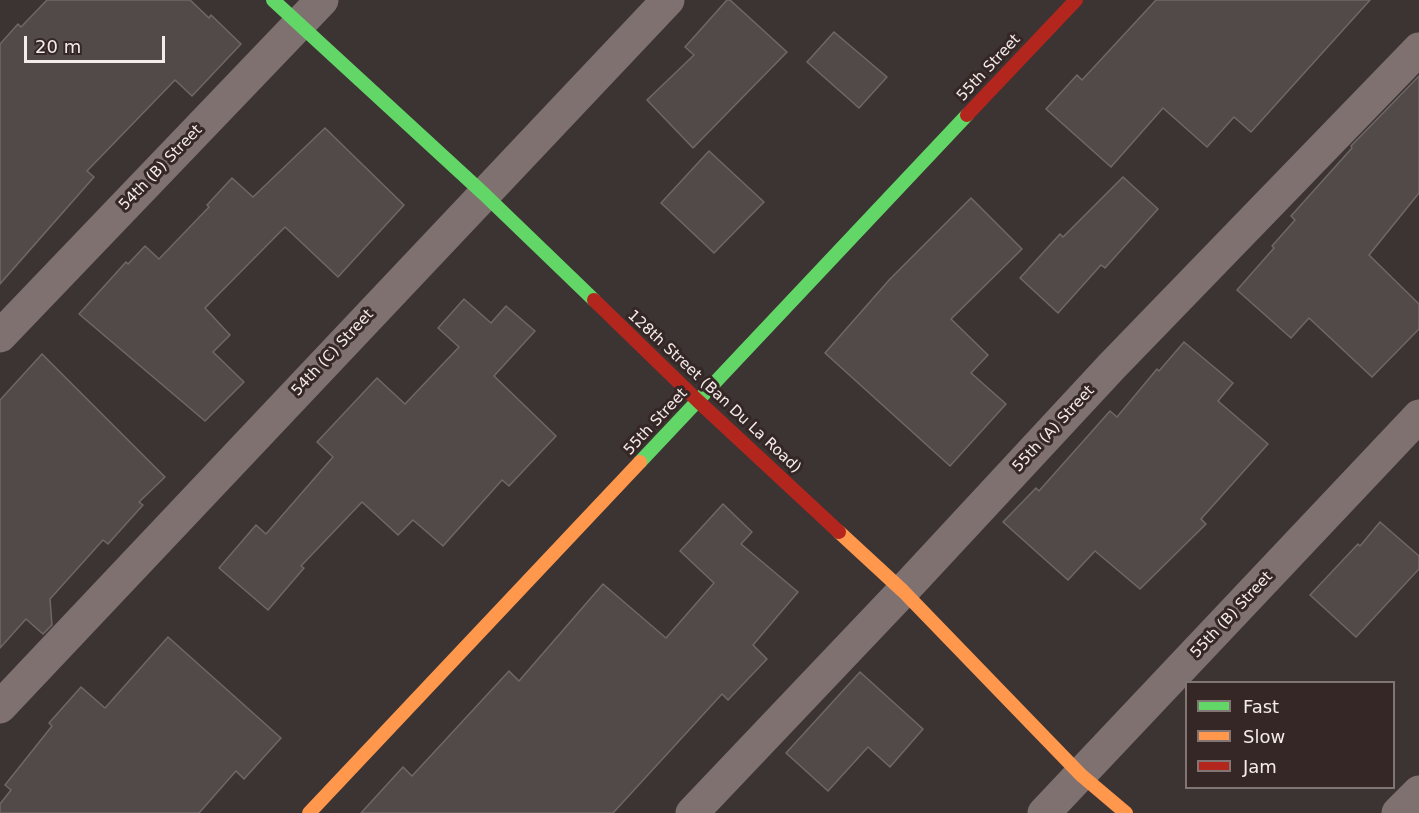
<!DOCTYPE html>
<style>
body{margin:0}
#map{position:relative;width:1419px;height:813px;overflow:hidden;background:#3c3433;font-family:"DejaVu Sans",sans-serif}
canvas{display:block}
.legend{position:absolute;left:1185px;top:681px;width:210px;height:108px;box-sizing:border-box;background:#352726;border:2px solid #827674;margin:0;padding:8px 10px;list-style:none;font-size:18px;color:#f5ecea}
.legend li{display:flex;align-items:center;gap:12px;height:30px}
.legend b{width:30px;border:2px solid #827674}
.scale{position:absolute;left:24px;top:36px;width:141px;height:27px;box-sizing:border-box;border:3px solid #f5ecea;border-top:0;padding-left:8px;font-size:18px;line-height:21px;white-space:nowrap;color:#f5ecea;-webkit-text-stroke:4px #352726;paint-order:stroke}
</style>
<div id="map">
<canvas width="1419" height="813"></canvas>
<ul class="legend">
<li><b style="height:8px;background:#63d668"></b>Fast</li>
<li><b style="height:8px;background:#ff974d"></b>Slow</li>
<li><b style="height:8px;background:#b3261e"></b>Jam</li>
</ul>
<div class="scale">20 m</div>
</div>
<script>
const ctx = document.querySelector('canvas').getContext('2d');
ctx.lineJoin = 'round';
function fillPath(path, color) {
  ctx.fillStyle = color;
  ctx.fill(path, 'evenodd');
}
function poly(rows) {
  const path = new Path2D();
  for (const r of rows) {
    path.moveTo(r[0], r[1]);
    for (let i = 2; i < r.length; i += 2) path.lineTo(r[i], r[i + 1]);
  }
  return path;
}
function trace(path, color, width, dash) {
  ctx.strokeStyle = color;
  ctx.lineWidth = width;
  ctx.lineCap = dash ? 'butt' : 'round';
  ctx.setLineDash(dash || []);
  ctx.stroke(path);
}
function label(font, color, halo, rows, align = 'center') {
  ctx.font = font + ' "DejaVu Sans",sans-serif';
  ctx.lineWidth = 6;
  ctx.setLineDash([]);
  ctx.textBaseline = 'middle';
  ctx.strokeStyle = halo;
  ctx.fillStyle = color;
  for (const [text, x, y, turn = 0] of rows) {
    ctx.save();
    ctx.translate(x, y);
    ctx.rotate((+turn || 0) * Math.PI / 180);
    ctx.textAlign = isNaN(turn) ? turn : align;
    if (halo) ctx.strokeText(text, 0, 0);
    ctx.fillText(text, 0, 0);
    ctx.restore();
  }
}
const building = poly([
 [47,0,190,0,209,18,211,15,241,44,192,96,175,80,87,171,94,177,0,284,0,44,18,24,21,27,47,0],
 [727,0,730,0,787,52,693,148,647,100,694,55,685,47,727,0],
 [1156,0,1370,0,1251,132,1234,117,1207,147,1163,108,1111,167,1046,109,1077,75,1082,80,1156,0],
 [834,32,887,77,859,108,807,62,834,32],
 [1419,76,1419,193,1369,255,1419,304,1419,329,1372,377,1309,318,1291,338,1237,290,1274,248,1272,246,1295,220,1291,216,1352,148,1351,146,1419,76],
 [325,128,404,205,338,277,285,227,205,308,230,335,213,352,244,382,205,421,79,314,126,262,128,264,145,246,159,259,209,207,207,205,232,178,253,197,325,128],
 [709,151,764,202,714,253,661,203,709,151],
 [1123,177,1158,209,1105,268,1101,265,1058,313,1020,278,1060,234,1063,237,1123,177],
 [971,198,1022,249,951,319,988,355,971,373,1006,404,950,466,825,353,890,279,971,198],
 [464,299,491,323,506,306,535,331,494,376,556,436,509,486,502,480,443,546,413,520,398,535,362,502,301,566,304,568,268,610,219,568,256,525,266,534,333,457,317,442,377,378,405,404,459,347,438,328,464,299],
 [1184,342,1233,383,1218,401,1268,444,1201,519,1206,524,1140,589,1095,551,1068,580,1003,522,1036,488,1039,491,1110,411,1117,417,1157,369,1159,371,1184,342],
 [42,354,165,477,139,502,143,505,108,544,103,540,50,599,52,625,43,634,26,619,0,648,0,400,42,354],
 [723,504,752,532,741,544,798,592,753,645,767,659,728,700,722,694,613,813,361,813,403,767,412,776,509,671,519,681,603,584,666,638,714,583,680,551,723,504],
 [1380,522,1419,556,1419,569,1356,637,1310,595,1358,544,1360,546,1380,522],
 [168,637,281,738,244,779,236,771,199,813,0,813,0,804,11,790,5,785,52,726,49,723,81,687,105,708,168,637],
 [860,672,923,729,890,767,868,747,828,791,786,753,860,672]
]);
const street = poly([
 [0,336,322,0],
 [0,707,668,0],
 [692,813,903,591,1112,366,1419,49],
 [1044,813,1419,416],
 [1398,813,1419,792]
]);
const fast = poly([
 [273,0,484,194,594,300],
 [640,462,967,115]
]);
const slow = poly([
 [839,532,903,591,1081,775,1126,813],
 [309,813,640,462]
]);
const jam = poly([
 [967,115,1076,0],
 [594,300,698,401,839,532]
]);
const streetNames = [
 ["55th Street",989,68,-47],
 ["54th (B) Street",161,168,-46],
 ["54th (C) Street",333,353,-47],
 ["128th Street (Ban Du La Road)",714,392,43],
 ["55th Street",656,422,-47],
 ["55th (A) Street",1054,429,-47],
 ["55th (B) Street",1232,615,-47]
];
fillPath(building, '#514a48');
trace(building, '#6f6867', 1.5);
trace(street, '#7f7170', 33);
trace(fast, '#63d668', 14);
trace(slow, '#ff974d', 14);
trace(jam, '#b3261e', 14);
label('15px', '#f5ecea', '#352726', streetNames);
</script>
